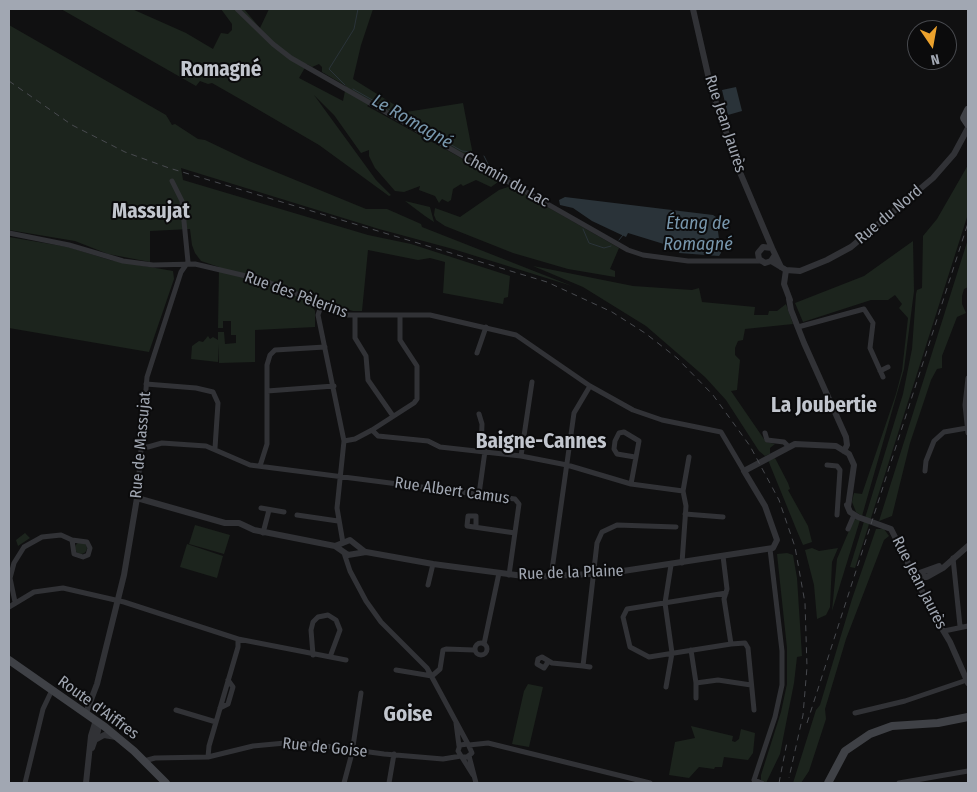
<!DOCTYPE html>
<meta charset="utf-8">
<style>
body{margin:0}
#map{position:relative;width:977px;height:792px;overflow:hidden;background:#101011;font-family:"Fira Sans Condensed",sans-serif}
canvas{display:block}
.frame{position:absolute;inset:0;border:10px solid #a1a7b2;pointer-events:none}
.north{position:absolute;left:907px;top:20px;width:50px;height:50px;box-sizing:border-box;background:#0b0b0c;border:1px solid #47494e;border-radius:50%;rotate:168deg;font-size:14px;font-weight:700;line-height:20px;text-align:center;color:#a1a7b2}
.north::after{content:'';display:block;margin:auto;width:18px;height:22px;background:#eca22d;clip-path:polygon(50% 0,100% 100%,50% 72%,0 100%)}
</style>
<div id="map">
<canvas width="977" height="792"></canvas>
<div class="frame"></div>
<div class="north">N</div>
</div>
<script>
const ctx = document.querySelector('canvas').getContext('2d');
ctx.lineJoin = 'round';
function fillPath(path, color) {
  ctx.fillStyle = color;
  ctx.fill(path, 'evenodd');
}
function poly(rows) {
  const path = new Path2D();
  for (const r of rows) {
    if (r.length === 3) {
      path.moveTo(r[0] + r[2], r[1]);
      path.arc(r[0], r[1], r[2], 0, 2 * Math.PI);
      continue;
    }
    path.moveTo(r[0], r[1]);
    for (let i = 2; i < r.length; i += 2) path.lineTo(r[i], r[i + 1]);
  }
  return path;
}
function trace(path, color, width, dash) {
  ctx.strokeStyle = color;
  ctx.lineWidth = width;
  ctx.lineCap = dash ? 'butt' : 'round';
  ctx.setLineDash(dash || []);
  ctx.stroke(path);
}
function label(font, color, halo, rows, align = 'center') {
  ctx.font = font + ' "Fira Sans Condensed",sans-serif';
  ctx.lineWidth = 4;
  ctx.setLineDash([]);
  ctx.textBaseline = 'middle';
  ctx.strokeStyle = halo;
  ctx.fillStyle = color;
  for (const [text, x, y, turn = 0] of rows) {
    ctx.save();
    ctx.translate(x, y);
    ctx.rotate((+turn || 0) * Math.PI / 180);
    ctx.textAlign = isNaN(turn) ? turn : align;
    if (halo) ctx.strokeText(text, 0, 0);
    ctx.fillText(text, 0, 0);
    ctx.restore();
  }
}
const green = poly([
 [61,9,132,9,186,33,213,49,221,33,228,34,232,30,232,24,221,9,244,9,260,28,269,9,373,9,361,45,353,79,406,112,463,103,473,155,467,156,372,102,367,106,501,180,491,187,476,180,463,186,461,184,453,189,451,200,448,202,442,199,439,203,435,196,419,190,420,186,404,192,395,191,375,168,369,156,369,150,361,153,334,115,314,95,376,180,391,195,389,196,319,145,247,103,212,83,208,84,200,81,196,86],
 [307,64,312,67,319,64,322,67,322,72,346,86,343,101,299,78],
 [9,25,166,115,172,125,175,124,198,139,205,140,249,161,366,209,387,209,421,224,422,227,572,286,453,249,379,229,181,168,183,180,368,235,411,244,510,276,508,297,504,298,503,304,443,293,445,262,430,258,418,260,368,250,362,311,353,311,314,299,311,304,315,311,315,327,255,330,255,362,219,363,218,344,218,362,191,359,192,346,199,341,203,342,208,336,210,339,213,337,218,340,218,332,224,332,225,344,236,343,236,335,231,335,231,321,223,321,223,328,218,328,219,267,201,261,195,253,192,245,190,229,150,231,150,262,108,254,75,241,9,230],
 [968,165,968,214,855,568,850,567,903,394,912,349,916,294,917,290,922,288,923,236,937,219],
 [511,186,619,248,610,269,615,271,615,277,568,269,513,253,445,226,436,220,434,215,435,208,460,217,499,190],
 [405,201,430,207,434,222,425,216],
 [9,237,68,247,110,260,173,271,174,279,149,352,9,328],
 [968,239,968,287,964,289,962,296,962,304,966,313,957,317,942,356,942,368,937,369,931,380,910,443,892,516,879,521],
 [913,241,914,291,904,369,862,516,856,512,852,502,854,493,862,494,896,394,902,371,908,318,899,308,902,304,895,295,888,300,871,300,803,322,795,303,864,276],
 [533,266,633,286,692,290,699,288,702,302,755,307,754,315,768,315,769,311,777,311,786,304,793,324,745,329,743,340,738,341,735,348,735,355,740,360,737,390,731,391,766,442,775,444,770,448,770,454,765,456,759,451,726,400,705,377,646,326,583,287],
 [775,458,788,483,790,489,788,490,808,526,812,542,803,545,797,531,768,460],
 [854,519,860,520,832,611,837,559],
 [195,525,230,535,224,554,189,544],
 [876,529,884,529,889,536,884,540,846,639,825,709,826,719,809,771,801,783,793,783,816,710,820,705,852,599],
 [25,533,30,538,18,546,16,540],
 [81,548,6],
 [187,544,223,556,217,578,180,567],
 [812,548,819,551,838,548,832,562,830,607,826,615,817,619,814,585,805,550],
 [787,553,793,555,797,578,802,656,797,657,794,683,780,754,766,783,761,780,761,775,781,712,787,684,787,648,777,554],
 [528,684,543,687,529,747,512,744,524,691],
 [691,726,733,736,732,741,735,742,739,739,741,729,755,733,753,753,748,760,724,757,722,767,715,767,714,769,699,767,689,778,669,775,675,742,695,738]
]);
const water = poly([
 [736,87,742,111,728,115,722,90],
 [565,197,713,215,716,217,721,253,719,256,679,253,680,249,628,233,626,237,592,221,573,208,560,205,559,200]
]);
const stream = poly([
 [345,85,329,69,354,29,358,9],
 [353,89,462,151,472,152],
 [484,156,488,164,510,178],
 [583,229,589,243,604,248,611,246],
 [619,240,623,235]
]);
const minor = poly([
 [237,9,273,44,291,58,628,250,643,255,688,261,761,261],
 [9,233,69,245,123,261,153,265,195,264,263,280,348,315,430,315,516,335,590,386,633,410,662,420,721,432,744,471],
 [321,306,318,315,344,441,337,508,343,543],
 [355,316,355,338,366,356,368,380,393,416],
 [798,327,864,309,873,323,870,348,883,377],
 [477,353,486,327],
 [880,371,888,367],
 [968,378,965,405,968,433],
 [146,384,196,388,213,392,218,403,215,448],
 [267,391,334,386],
 [479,414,482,424,481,451],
 [372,430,414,403,417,399,417,366,400,340,400,315],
 [765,433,767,440,784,442,789,447],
 [344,441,355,439,372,430,378,436,428,441,440,447,521,456,567,465,631,484,683,491,689,457],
 [140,446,148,447,162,443,206,446,250,465,515,499,519,504,509,575],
 [521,456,532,382],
 [827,465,837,466,840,470,837,515],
 [260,466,267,444,267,365,270,355,275,350,325,347],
 [925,471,926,461,934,441,944,432,967,428],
 [631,484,639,441,624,432,619,433,615,441,614,449,617,454,635,457],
 [479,494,485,451],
 [137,498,147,377,181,272,188,262,182,201,172,181],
 [261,508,284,512],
 [685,514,723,517],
 [297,515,338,521],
 [476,527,476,516,468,516,467,526,515,533],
 [848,529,854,515],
 [263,533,269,510],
 [344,553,350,571,366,601,381,622,427,668,468,744],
 [723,556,727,589,724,599,731,644,745,643,748,648,754,710],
 [953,558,960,626],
 [682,563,686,506,683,491],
 [551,577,574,413,590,386],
 [428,585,433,564],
 [726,593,627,609,623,617,630,647,649,657,731,644],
 [15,602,10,578,14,563,24,547,42,537,61,535,72,540,74,554,83,557,88,555,90,548,87,542,72,540],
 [9,607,34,592,63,588,124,602,238,639],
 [944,631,968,626],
 [481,649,6],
 [484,644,499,573],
 [691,650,696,683,718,680,751,685],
 [313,655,311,630,313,622,318,617,328,615,336,620,340,630,330,657],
 [548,662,544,668,537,664,538,659,542,657,552,663,583,666,597,543,602,532,617,525,676,527],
 [583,666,590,667],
 [396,670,432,676,440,669,443,650,446,649,474,650],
 [666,687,672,653,665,603,671,565],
 [696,698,696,683],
 [220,708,228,704,233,687,228,680],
 [176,710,216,722],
 [855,713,905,701,967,680],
 [456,723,459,746],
 [469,745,488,743,650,783],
 [469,756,476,783],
 [208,757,209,746,238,647,238,639,346,660],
 [462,757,467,757,472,753,468,744,460,745,458,751,473,775],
 [144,761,155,758,208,757,253,746,296,742,384,754,443,759,461,756],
 [754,780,775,717,782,685,782,651,770,549],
 [754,780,762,783],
 [25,783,43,709,52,690],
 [344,783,352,753,361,693],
 [389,783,394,754],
 [899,783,968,771]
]);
const tertiary = poly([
 [693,9,711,88,739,170,772,248],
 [775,255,771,261,765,263,759,259,758,253,763,247,772,248,781,267],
 [771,261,786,270,800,271,827,260,851,247,933,178,954,154,968,128],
 [786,270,784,284,790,300],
 [789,299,791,310,804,343,846,437,847,445,844,451],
 [847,505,850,512,858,517,891,529,935,617,950,642,968,683],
 [335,546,350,540,364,551],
 [914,575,939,566],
 [916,577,927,577,943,568,968,546],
 [86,713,97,684,124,575,137,498,225,523,239,523,254,530,335,546,348,555,366,552,433,564,531,577,610,573,773,548,777,540,765,506,744,471,795,444,836,446,849,454,854,465,848,507],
 [95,740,104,735,116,737],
 [92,748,98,731,99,722],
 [86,783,91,736,96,720]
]);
const secondary = poly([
 [968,110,964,118,968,124],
 [9,660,105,727,134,751,166,783],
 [828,783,845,751,870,734,892,726,938,723,968,717]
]);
const rail = poly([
 [9,81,72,125,125,152,169,168,547,282,612,312,645,333,677,358,713,395,750,446,779,500,795,547,805,603,807,667,803,715,789,778],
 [807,723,968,223],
 [779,783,787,742]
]);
const streetNames = [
 ["Rue Jean Jaurès",725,124,72],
 ["Chemin du Lac",506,180,29],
 ["Rue du Nord",889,215,-40],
 ["Rue des Pèlerins",296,295,20],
 ["Rue de Massujat",141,445,-85],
 ["Rue Albert Camus",452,491,8],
 ["Rue de la Plaine",571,573,-2],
 ["Rue Jean Jaurès",919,583,63],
 ["Route d'Aiffres",98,708,36],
 ["Rue de Goise",325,748,6]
];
const waterNames = [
 ["Le Romagné",412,122,30],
 ["Étang de",698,224],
 ["Romagné",698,245]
];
const districtNames = [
 ["Romagné",221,70],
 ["Massujat",151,212],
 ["La Joubertie",824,406],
 ["Baigne-Cannes",541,442],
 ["Goise",408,715]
];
fillPath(green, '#1c241d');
fillPath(water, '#2a3339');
trace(stream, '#2a3339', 1);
trace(minor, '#313236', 5);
trace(tertiary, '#313236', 6);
trace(secondary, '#3f4146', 8);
trace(rail, '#484a4f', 1, [6, 5]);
label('16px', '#a1a7b2', '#0b0b0c', streetNames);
label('italic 18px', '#7897ad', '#0b0b0c', waterNames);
label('bold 21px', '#c2c6ce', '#0b0b0c', districtNames);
</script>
